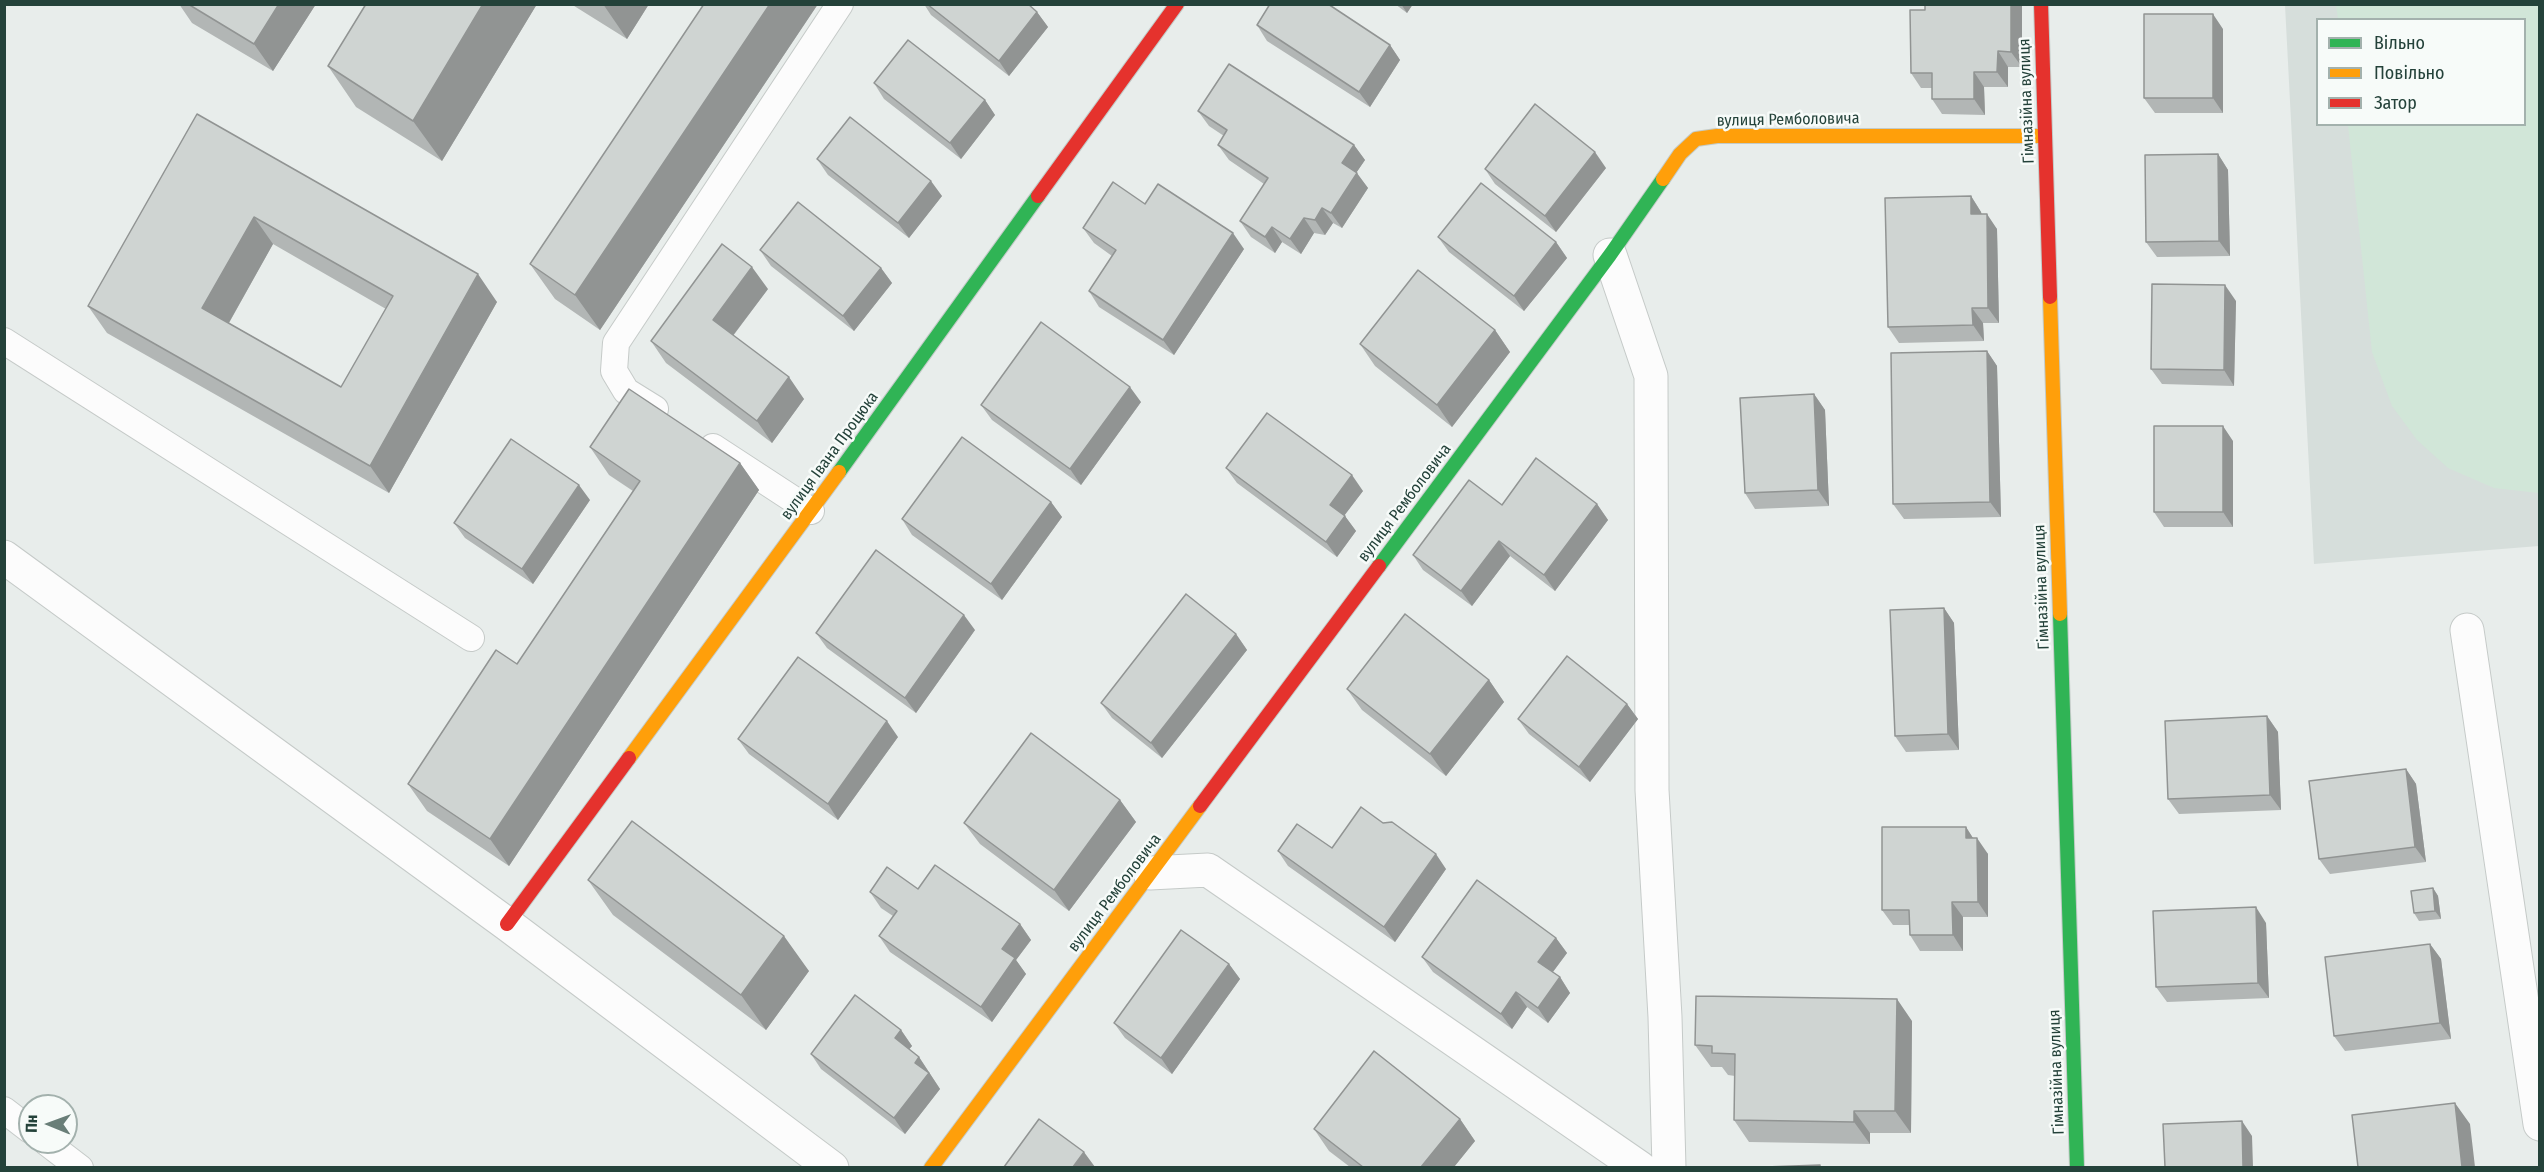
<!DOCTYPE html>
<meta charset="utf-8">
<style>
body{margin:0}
#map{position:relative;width:2544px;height:1172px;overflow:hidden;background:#e8edeb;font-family:"Fira Sans Condensed",sans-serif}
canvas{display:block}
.frame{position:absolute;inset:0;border:6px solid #24423a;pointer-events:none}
.legend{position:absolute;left:2316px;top:18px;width:210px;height:108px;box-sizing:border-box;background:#f7fbf9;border:2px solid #a3b1ad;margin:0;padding:8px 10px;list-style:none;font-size:18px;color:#24423a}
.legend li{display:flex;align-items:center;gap:12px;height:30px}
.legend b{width:30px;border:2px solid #a3b1ad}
.north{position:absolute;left:18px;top:1094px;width:60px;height:60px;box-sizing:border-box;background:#f7fbf9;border:2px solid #a3b1ad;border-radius:50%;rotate:271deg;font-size:16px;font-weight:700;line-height:24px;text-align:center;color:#24423a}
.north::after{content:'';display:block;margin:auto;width:21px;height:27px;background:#697e78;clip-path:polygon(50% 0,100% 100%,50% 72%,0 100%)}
</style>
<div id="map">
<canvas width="2544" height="1172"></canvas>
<div class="frame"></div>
<ul class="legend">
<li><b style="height:8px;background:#30b455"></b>Вільно</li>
<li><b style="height:8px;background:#ff9f0a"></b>Повільно</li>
<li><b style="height:8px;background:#e5322d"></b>Затор</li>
</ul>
<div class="north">Пн</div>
</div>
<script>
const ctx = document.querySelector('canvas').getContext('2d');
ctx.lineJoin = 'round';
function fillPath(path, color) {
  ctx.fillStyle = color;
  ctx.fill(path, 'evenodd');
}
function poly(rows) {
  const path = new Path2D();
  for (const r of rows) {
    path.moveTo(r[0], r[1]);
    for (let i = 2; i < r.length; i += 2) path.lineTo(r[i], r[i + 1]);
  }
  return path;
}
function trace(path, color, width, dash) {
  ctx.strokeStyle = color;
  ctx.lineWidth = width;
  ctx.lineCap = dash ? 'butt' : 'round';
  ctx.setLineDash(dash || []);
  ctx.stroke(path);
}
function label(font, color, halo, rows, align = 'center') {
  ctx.font = font + ' "Fira Sans Condensed",sans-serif';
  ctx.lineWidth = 5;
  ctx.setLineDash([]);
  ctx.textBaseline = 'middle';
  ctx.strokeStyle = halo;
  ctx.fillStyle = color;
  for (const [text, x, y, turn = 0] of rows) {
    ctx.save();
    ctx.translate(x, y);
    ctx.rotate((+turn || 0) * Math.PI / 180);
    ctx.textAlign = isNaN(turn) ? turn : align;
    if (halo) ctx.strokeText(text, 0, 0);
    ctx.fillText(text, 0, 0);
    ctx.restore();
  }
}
const built = poly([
 [2285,5,2539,5,2539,546,2314,564],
 [2318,20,2524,20,2524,124,2318,124]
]);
const green = poly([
 [2336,5,2539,5,2539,493,2494,488,2448,468,2417,440,2392,406,2372,352,2348,125,2524,124,2524,20,2338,19]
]);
const lane = poly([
 [4,341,471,638],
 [655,409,626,391,614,371,616,343,840,4],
 [713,447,811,511],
 [4,1110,30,1130],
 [46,1142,80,1168]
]);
const street = poly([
 [1610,255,1651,376,1652,790,1665,1017,1669,1168],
 [4,557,507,924,832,1168],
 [2467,630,2540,1124],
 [1150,873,1208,870,1640,1168]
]);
const fast = poly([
 [839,472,1038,196],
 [1379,566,1610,255,1663,179],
 [2060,614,2077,1168]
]);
const slow = poly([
 [1663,179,1680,154,1696,139,1717,136,2045,136],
 [2050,297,2060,614],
 [629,758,839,472],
 [931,1168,1200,806]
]);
const jam = poly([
 [2041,4,2050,297],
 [1038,196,1177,4],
 [1200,806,1379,566],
 [507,924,629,758]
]);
const wall = poly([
 [179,4,316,4,273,71,192,23],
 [366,4,537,4,442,161,356,107,328,66],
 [571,4,649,4,627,39],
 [704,4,818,4,600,330,555,299,530,264],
 [924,4,1028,4,1037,12,1048,27,1009,76,931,15],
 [1395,4,1413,4,1407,13],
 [1925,4,2022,4,2022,67,2008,67,2008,87,1984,87,1985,115,1942,114,1932,99,1932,88,1921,88,1911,73,1925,10],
 [1257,25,1390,45,1400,60,1370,107,1267,41],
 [2223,29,2223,113,2155,113,2144,98],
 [874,83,985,100,995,115,961,159,884,99],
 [1198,111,1354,145,1365,160,1356,173,1368,188,1342,228,1333,223,1325,235,1314,233,1301,254,1282,242,1275,253,1251,237,1240,221,1264,184,1229,160,1218,145,1224,136,1209,126],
 [197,114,497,302,389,493,107,333,88,306],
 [273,244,386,309,341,387,229,323],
 [2218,154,2228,170,2230,256,2157,257,2146,242],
 [817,159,942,196,909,238,828,175],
 [1606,168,1556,232,1495,184,1485,169],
 [1971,196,1981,212,1982,214,1997,229,1999,323,1983,323,1984,341,1899,343,1888,327],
 [1145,204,1244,249,1174,355,1099,307,1089,291,1112,256,1094,243,1083,228],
 [1438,237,1556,242,1567,258,1524,311,1449,252],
 [760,250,881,268,892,283,854,331,771,266],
 [768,289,733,336,804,399,772,443,666,363,651,341],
 [2236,301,2234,386,2162,384,2151,369],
 [1495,330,1510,352,1452,427,1375,366,1360,344],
 [1987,351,1997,366,2001,517,1904,519,1893,504],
 [1814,394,1825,410,1829,506,1755,509,1745,493],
 [1141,402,1081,485,992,420,981,405],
 [2233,441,2233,527,2164,527,2154,512],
 [590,447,740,463,759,490,509,866,427,811,408,784,517,664,633,491,609,475],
 [1226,468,1363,491,1344,515,1356,531,1337,557,1237,483],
 [590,500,533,584,465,538,454,523],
 [1051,502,1062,517,1002,600,912,535,902,519],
 [1597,504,1608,520,1555,591,1510,556,1472,606,1423,570,1413,555,1502,505],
 [1944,608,1954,623,1959,750,1906,752,1895,736],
 [975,630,916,713,827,648,816,633],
 [1236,634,1247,650,1162,758,1112,718,1101,703],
 [1489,680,1504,702,1446,776,1362,710,1347,689],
 [1627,704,1638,719,1590,782,1529,734,1518,719],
 [2267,716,2278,732,2281,810,2179,814,2168,799],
 [898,737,838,820,749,754,738,739],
 [2406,769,2416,784,2426,862,2330,874,2319,859],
 [1120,800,1136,822,1069,911,980,844,964,823],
 [1966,827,1973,838,1988,854,1988,917,1963,917,1963,951,1920,951,1910,935,1910,925,1893,925,1882,910],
 [1332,848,1446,869,1395,942,1288,866,1278,851],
 [588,880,809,971,766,1030,613,915],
 [2433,888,2438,896,2441,919,2419,921,2414,913],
 [918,889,1020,924,1031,940,1016,960,1026,974,992,1022,890,952,879,936,893,916,881,908,870,892],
 [2266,923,2269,998,2167,1002,2156,987],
 [1556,938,1567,953,1553,972,1560,977,1570,993,1548,1023,1527,1007,1512,1029,1433,972,1422,957],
 [2430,944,2441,959,2451,1039,2345,1051,2334,1036],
 [1229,964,1240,979,1172,1074,1125,1038,1114,1023],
 [1912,1021,1911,1133,1870,1133,1870,1144,1749,1142,1734,1120,1735,1076,1728,1075,1722,1067,1711,1067,1695,1045],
 [901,1030,912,1046,909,1049,919,1057,940,1089,905,1134,821,1069,811,1054],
 [1460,1119,1475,1141,1454,1167,1350,1167,1329,1151,1314,1129]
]);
const shadedWall = poly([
 [279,4,316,4,273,71,254,44],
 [483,4,537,4,442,161,413,121],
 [603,4,649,4,627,39],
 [770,4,818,4,600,330,575,295],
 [1401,4,1413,4,1407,13],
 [2011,4,2022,4,2022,67,2011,52],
 [1037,12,1048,27,1009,76,999,61],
 [2213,14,2223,29,2223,113,2213,98],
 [1390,45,1400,60,1370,107,1359,92],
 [1998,51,2008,67,2008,87,1997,72],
 [1974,72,1984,87,1985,115,1974,99],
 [985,100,995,115,961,159,950,143],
 [1354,145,1365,160,1352,179,1342,163],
 [1595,152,1606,168,1556,232,1545,216],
 [2218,154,2228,170,2230,256,2219,241],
 [1357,173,1368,188,1342,228,1331,213],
 [931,181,942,196,909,238,898,223],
 [1971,196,1981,212,1982,229,1971,214],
 [1322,208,1333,223,1325,235,1315,220],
 [1987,214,1997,229,1999,323,1988,308],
 [254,217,273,244,222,335,202,308],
 [1304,218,1314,233,1301,254,1290,239],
 [1272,227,1282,242,1275,253,1265,237],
 [1233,233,1244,249,1174,355,1163,340],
 [1556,242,1567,258,1524,311,1514,296],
 [752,267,768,289,728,342,713,320],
 [881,268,892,283,854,331,843,316],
 [478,274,497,302,389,493,370,466],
 [2225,285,2236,301,2234,386,2224,370],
 [1972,308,1983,323,1984,341,1973,325],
 [1495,330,1510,352,1452,427,1437,405],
 [1987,351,1997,366,2001,517,1990,502],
 [789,377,804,399,772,443,757,421],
 [1130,387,1141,402,1081,485,1070,469],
 [1814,394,1825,410,1829,506,1818,490],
 [2223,426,2233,441,2233,527,2223,512],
 [740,463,759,490,509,866,490,839],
 [1352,475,1363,491,1341,520,1330,505],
 [579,485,590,500,533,584,522,569],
 [1051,502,1062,517,1002,600,991,584],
 [1597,504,1608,520,1555,591,1544,575],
 [1345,516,1356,531,1337,557,1326,542],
 [1499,541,1510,556,1472,606,1461,591],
 [1944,608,1954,623,1959,750,1948,734],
 [964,615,975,630,916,713,905,698],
 [1236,634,1247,650,1162,758,1151,743],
 [1489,680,1504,702,1446,776,1430,754],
 [1627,704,1638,719,1590,782,1579,767],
 [2267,716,2278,732,2281,810,2270,795],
 [887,721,898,737,838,820,828,804],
 [2406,769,2416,784,2426,862,2415,847],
 [1120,800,1136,822,1069,911,1054,890],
 [1966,827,1976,843,1966,838],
 [1977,838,1988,854,1988,917,1978,902],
 [1436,854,1446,869,1395,942,1384,927],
 [2433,888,2438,896,2441,919,2435,911],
 [1952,902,1963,917,1963,951,1953,935],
 [2256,907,2266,923,2269,998,2258,983],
 [1020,924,1031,940,1016,960,1026,974,992,1022,981,1007,1002,949],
 [784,936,809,971,766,1030,741,995],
 [1556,938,1567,953,1549,977,1538,962],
 [2430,944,2441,959,2451,1039,2440,1023],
 [1229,964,1240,979,1172,1074,1161,1058],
 [1560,977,1570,993,1548,1023,1538,1008],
 [1516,992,1527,1007,1512,1029,1501,1014],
 [1897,999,1912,1021,1911,1133,1895,1111],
 [901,1030,912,1046,905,1054,895,1038],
 [919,1057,940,1089,905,1134,894,1118,915,1063],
 [2455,1103,2470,1124,2475,1167,2462,1167],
 [1854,1111,1870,1133,1870,1144,1854,1122],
 [1460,1119,1475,1141,1454,1167,1421,1167],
 [2242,1121,2252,1136,2253,1167,2243,1167],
 [1084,1152,1095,1167,1073,1167]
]);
const building = poly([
 [188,4,279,4,254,44,188,4],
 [366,4,483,4,413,121,328,66,366,4],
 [704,4,770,4,575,295,530,264,704,4],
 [927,4,1028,4,1037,12,999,61,927,4],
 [1270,4,1328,4,1390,45,1359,92,1257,25,1270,4],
 [1925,4,2011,4,2011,52,1998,51,1997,72,1974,72,1974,99,1932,99,1932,73,1911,73,1910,10,1925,10,1925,4],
 [2144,14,2213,14,2213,98,2144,98,2144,14],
 [908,40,985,100,950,143,874,83,908,40],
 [1229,64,1354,145,1342,163,1357,173,1331,213,1322,208,1315,220,1304,218,1290,239,1272,227,1265,237,1240,221,1268,178,1218,145,1227,130,1198,111,1229,64],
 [1535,104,1595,152,1545,216,1485,169,1535,104],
 [197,114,478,274,370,466,88,306,197,114],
 [254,217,393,296,341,387,202,308,254,217],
 [850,117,931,181,898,223,817,159,850,117],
 [2218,154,2219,241,2146,242,2145,155,2218,154],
 [1113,182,1145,204,1158,184,1233,233,1163,340,1089,291,1116,250,1083,228,1113,182],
 [1481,183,1556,242,1514,296,1438,237,1481,183],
 [1971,196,1971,214,1987,214,1988,308,1972,308,1973,325,1888,327,1885,198,1971,196],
 [798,202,881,268,843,316,760,250,798,202],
 [722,244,752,267,713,320,789,377,757,421,651,341,722,244],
 [1418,270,1495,330,1437,405,1360,344,1418,270],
 [2152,284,2225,285,2224,370,2151,369,2152,284],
 [1041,322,1130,387,1070,469,981,405,1041,322],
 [1987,351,1990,502,1893,504,1891,353,1987,351],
 [629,389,740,463,490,839,408,784,496,650,517,664,640,481,590,447,629,389],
 [1814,394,1818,490,1745,493,1740,398,1814,394],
 [1267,413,1352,475,1330,505,1345,516,1326,542,1226,468,1267,413],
 [2154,426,2223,426,2223,512,2154,512,2154,426],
 [962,437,1051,502,991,584,902,519,962,437],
 [511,439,579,485,522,569,454,523,511,439],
 [1536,458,1597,504,1544,575,1499,541,1461,591,1413,555,1469,480,1502,505,1536,458],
 [876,550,964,615,905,698,816,633,876,550],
 [1186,594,1236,634,1151,743,1101,703,1186,594],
 [1944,608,1948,734,1895,736,1890,610,1944,608],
 [1405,614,1489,680,1430,754,1347,689,1405,614],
 [1567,656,1627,704,1579,767,1518,719,1567,656],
 [798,657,887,721,828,804,738,739,798,657],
 [2267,716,2270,795,2168,799,2165,721,2267,716],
 [1031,733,1120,800,1054,890,964,823,1031,733],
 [2406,769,2415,847,2319,859,2309,781,2406,769],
 [1361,807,1383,823,1392,822,1436,854,1384,927,1278,851,1297,824,1332,848,1361,807],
 [632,821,784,936,741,995,588,880,632,821],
 [1882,827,1966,827,1966,838,1977,838,1978,902,1952,902,1953,935,1910,935,1909,910,1882,910,1882,827],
 [935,865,1020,924,1002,949,1015,958,981,1007,879,936,897,911,870,892,887,867,918,889,935,865],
 [1477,880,1556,938,1538,962,1560,977,1538,1008,1516,992,1501,1014,1422,957,1477,880],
 [2433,888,2435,911,2414,913,2411,891,2433,888],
 [2256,907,2258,983,2156,987,2153,911,2256,907],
 [1181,930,1229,964,1161,1058,1114,1023,1181,930],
 [2430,944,2440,1023,2334,1036,2325,957,2430,944],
 [855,995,901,1030,895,1038,919,1057,915,1063,929,1073,894,1118,811,1054,855,995],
 [1696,996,1897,999,1895,1111,1854,1111,1854,1122,1734,1120,1735,1054,1712,1053,1712,1046,1695,1045,1696,996],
 [1374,1051,1460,1119,1421,1167,1363,1167,1314,1129,1374,1051],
 [2455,1103,2462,1167,2358,1167,2352,1115,2455,1103],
 [1039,1119,1084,1152,1073,1167,1004,1167,1039,1119],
 [2242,1121,2243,1167,2165,1167,2163,1124,2242,1121],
 [1820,1165,1820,1167,1765,1167,1820,1165]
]);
const streetNames = [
 ["Гімназійна вулиця",2027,101,-92],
 ["вулиця Ремболовича",1788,120,-1],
 ["вулиця Івана Процюка",830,456,-54],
 ["вулиця Ремболовича",1405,503,-53],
 ["Гімназійна вулиця",2042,587,-92],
 ["вулиця Ремболовича",1115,893,-53],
 ["Гімназійна вулиця",2057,1072,-92]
];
fillPath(built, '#d6dedb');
fillPath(green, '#d1e6d8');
trace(lane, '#c5cac8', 28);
trace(street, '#c5cac8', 35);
trace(fast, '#c3cbc8', 16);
trace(slow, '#c3cbc8', 16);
trace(jam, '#c3cbc8', 16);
trace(lane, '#fcfcfc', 26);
trace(street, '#fcfcfc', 33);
trace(fast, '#30b455', 14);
trace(slow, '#ff9f0a', 14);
trace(jam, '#e5322d', 14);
fillPath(wall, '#b2b6b5');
fillPath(shadedWall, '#919493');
fillPath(building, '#cfd4d2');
trace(building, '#919493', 1.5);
label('16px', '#24423a', '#f7fbf9', streetNames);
</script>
